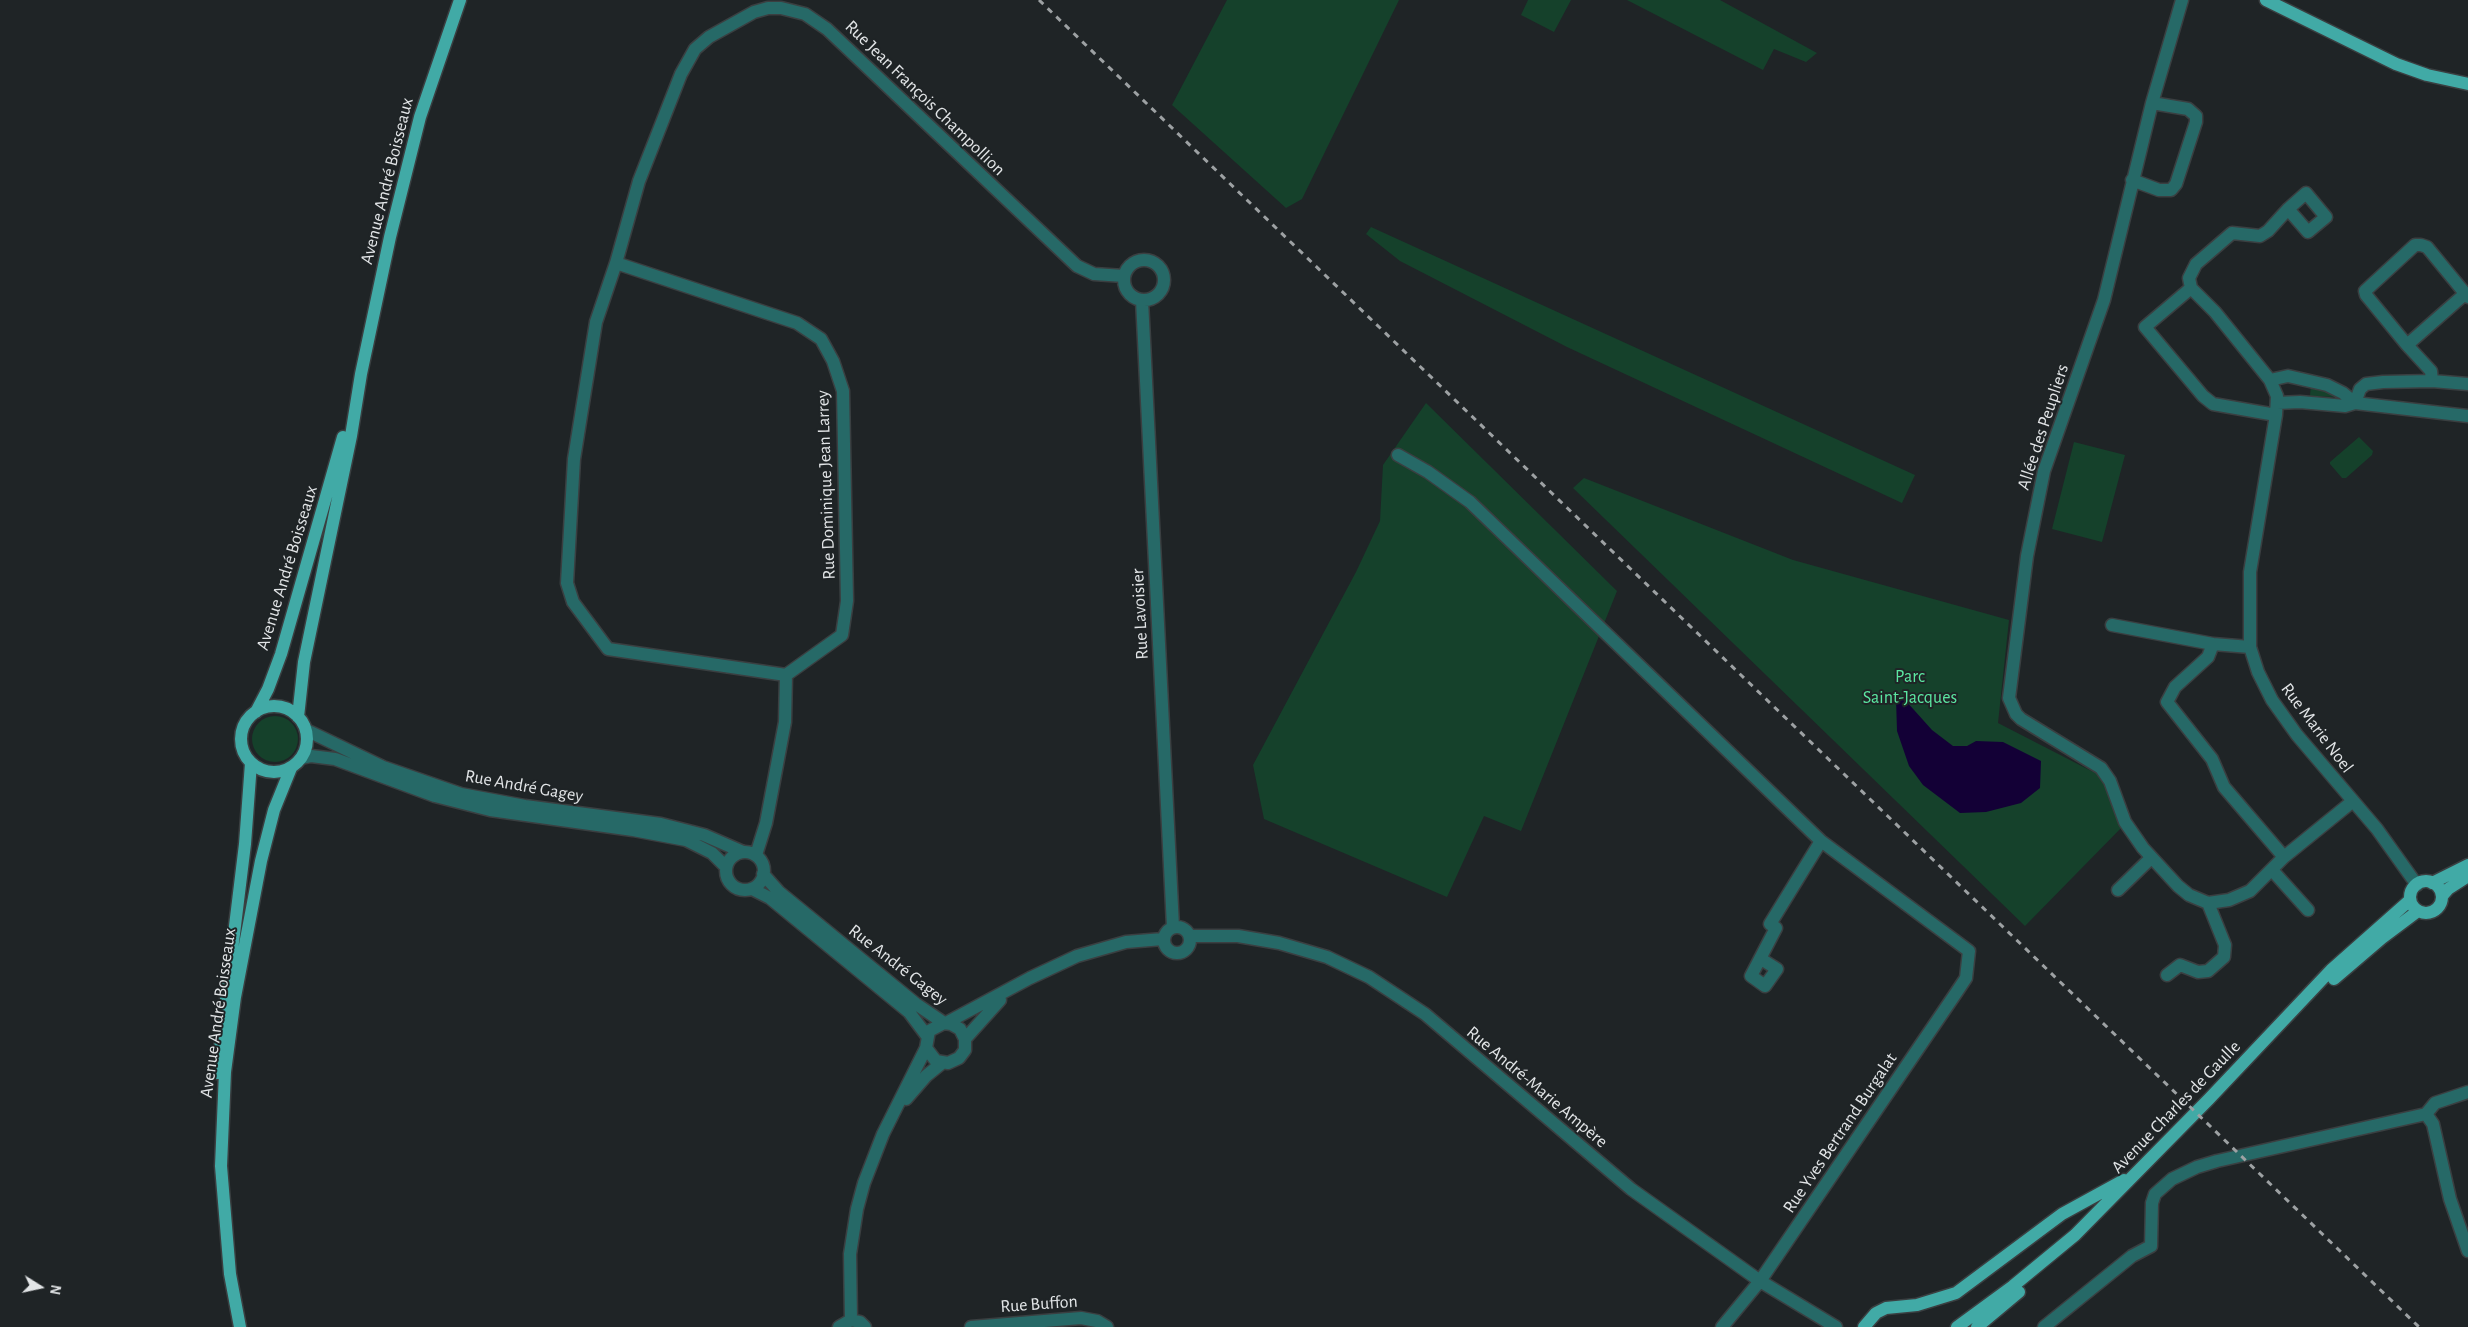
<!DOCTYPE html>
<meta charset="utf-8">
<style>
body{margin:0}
#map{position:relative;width:2468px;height:1327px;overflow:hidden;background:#1f2426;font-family:"Alegreya Sans",sans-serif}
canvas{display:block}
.north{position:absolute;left:15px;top:1262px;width:50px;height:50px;-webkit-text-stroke:4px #1f2426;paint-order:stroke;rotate:100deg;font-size:14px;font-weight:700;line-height:20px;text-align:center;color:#e2e5e7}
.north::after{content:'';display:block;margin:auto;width:18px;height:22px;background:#e2e5e7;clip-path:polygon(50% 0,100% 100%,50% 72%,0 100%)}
</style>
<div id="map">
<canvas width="2468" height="1327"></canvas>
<div class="north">N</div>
</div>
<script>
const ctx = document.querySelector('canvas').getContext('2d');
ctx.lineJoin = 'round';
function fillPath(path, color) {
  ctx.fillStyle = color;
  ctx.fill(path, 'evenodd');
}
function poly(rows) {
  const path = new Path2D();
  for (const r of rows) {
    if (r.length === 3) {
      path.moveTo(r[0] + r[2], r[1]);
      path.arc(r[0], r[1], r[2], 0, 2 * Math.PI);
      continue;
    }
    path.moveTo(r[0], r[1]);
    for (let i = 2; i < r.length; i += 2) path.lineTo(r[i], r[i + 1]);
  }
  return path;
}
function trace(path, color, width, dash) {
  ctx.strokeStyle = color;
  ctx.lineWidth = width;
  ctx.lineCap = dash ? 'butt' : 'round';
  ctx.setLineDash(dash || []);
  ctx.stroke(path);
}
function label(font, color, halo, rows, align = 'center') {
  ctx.font = font + ' "Alegreya Sans",sans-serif';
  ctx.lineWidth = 4;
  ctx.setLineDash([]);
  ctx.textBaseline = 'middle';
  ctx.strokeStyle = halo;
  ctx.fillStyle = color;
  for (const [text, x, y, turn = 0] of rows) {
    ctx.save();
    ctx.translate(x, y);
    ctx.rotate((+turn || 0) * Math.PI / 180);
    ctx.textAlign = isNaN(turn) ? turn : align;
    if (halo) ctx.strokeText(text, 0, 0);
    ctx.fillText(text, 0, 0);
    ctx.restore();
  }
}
const green = poly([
 [1227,0,1399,0,1302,199,1286,208,1172,105],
 [1528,0,1571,0,1554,32,1521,15],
 [1627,0,1720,0,1817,53,1806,62,1774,49,1763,70],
 [1371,227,1915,475,1902,503,1567,347,1400,261,1366,234],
 [2311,385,2335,393,2337,397,2310,396],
 [1426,403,1617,591,1521,831,1484,816,1447,897,1264,819,1253,765,1356,572,1380,521,1383,465],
 [2359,437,2373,451,2372,455,2346,478,2342,478,2330,464,2330,462],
 [2074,442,2125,455,2102,542,2052,529],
 [1584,478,1793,560,2009,620,1998,723,2101,776,2124,825,2025,926,1573,488],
 [275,739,23]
]);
const water = poly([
 [1896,698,1906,701,1932,730,1953,746,1967,746,1976,741,2003,742,2041,761,2040,788,2021,803,1986,812,1960,813,1923,785,1909,766,1897,731]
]);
const minor = poly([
 [2182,0,2152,103,2104,300,2044,471,2027,556,2009,698,2016,714,2021,719,2101,768,2110,781,2125,822,2143,848,2178,886,2189,895,2208,903,2229,900,2250,891,2284,857,2353,801],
 [2132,180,2159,190,2171,190,2176,184,2196,122,2196,116,2188,109,2152,103],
 [1144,280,20],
 [616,263,797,323,821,339,833,361,843,391,847,601,842,635,786,675],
 [2191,288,2215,312,2270,380,2277,396,2276,415,2250,572,2250,647,2258,672,2272,700,2297,735,2377,829,2417,885],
 [2191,288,2189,278,2196,264,2232,233,2260,236,2268,231,2288,209,2306,193,2326,217,2308,232,2288,209],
 [2191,288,2145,327,2203,396,2213,404,2276,415],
 [1142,300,1173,927],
 [2407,345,2366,295,2365,291,2415,245,2421,245,2427,247,2468,297],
 [2270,380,2288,376,2327,385,2343,393,2355,403],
 [2432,381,2431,371,2407,345,2465,294],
 [2277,403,2300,402,2345,406,2355,403,2468,416],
 [2355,403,2360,389,2366,384,2383,382,2432,381,2468,384],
 [1398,455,1428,472,1470,502,1821,841,1969,951,1966,978,1956,993,1760,1281,1722,1327],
 [2112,625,2213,644,2250,647],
 [2213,644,2208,657,2175,687,2167,702,2212,759,2224,787,2284,857],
 [786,675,608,649,573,602,567,583,574,459,596,322,616,263,639,181,681,74,695,49,709,37,754,12,768,8,781,8,805,14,827,29,1077,266,1094,274,1124,276],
 [306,730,383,767,461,794,525,806,661,824,704,835,743,852],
 [301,758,311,756,335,759,435,796,490,810,633,830,686,840,712,853,726,867],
 [745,871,19],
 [756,855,766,823,785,722,786,675],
 [2272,870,2308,910],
 [763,874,779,892,916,1004,944,1023,951,1024,960,1029,965,1039,965,1050,959,1058,948,1063,936,1061,926,1048,929,1031,944,1023],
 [752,889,770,898,909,1012,927,1036],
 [2118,890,2151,858],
 [1177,940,13],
 [1190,936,1238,936,1279,943,1327,957,1369,977,1425,1014,1631,1189,1760,1281,1836,1327],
 [1761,959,1777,969,1765,986,1751,976,1776,928,1770,924,1821,841],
 [2167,975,2180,965,2198,972,2208,971,2224,957,2225,945,2208,903],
 [946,1023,1030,978,1077,956,1126,942,1163,939],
 [965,1039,1000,1000],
 [906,1099,926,1076,942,1063],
 [2426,1114,2433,1124,2450,1199,2468,1251],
 [851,1320,850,1254,857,1209,864,1183,883,1134,926,1048],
 [839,1327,851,1320,860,1322,865,1327],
 [971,1327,1081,1318,1097,1321,1107,1327],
 [2044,1327,2132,1256,2151,1246,2152,1203,2155,1194,2172,1179,2197,1167,2217,1161,2426,1114,2435,1103,2468,1092]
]);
const major = poly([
 [2266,0,2396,64,2427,75,2468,84],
 [274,739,33],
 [256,712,268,689,281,654,343,437],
 [298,717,304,662,351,436,361,374,390,237,420,117,460,0],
 [2426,897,16],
 [2432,883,2468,865],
 [2442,896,2448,889,2468,876],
 [2334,979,2382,938,2418,911],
 [217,1073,245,844,251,763],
 [240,1327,230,1274,221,1166,225,1072,235,997,261,861,274,810,291,768],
 [1864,1327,1876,1313,1886,1308,1917,1305,1956,1293,2062,1214,2124,1180],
 [1957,1327,2013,1286,2075,1235,2209,1099,2331,970,2410,900],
 [1977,1327,2019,1292]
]);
const rail = poly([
 [1039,0,2419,1327]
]);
const streetNames = [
 ["Rue Jean François Champollion",925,98,44],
 ["Avenue André Boisseaux",387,181,-76],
 ["Allée des Peupliers",2043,427,-72],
 ["Rue Dominique Jean Larrey",826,485,-92],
 ["Avenue André Boisseaux",287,568,-73],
 ["Rue Lavoisier",1140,614,-93],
 ["Rue Marie Noel",2317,728,53],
 ["Rue André Gagey",524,786,10],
 ["Rue André Gagey",898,965,38],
 ["Avenue André Boisseaux",218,1013,-82],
 ["Rue André-Marie Ampère",1537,1087,40],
 ["Avenue Charles de Gaulle",2176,1107,-46],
 ["Rue Yves Bertrand Burgalat",1840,1133,-56],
 ["Rue Buffon",1039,1304,-4]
];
const parkNames = [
 ["Parc",1910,677],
 ["Saint-Jacques",1910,698]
];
fillPath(green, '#15412b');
fillPath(water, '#130036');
trace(minor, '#3a3f41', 15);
trace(major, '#3a3f41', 15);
trace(minor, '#266967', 12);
trace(major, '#41aaa6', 12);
trace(rail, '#9da1a3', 3, [6, 6]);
label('18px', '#e2e5e7', '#1f2426', streetNames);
label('18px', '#5be7a1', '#1f2426', parkNames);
</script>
